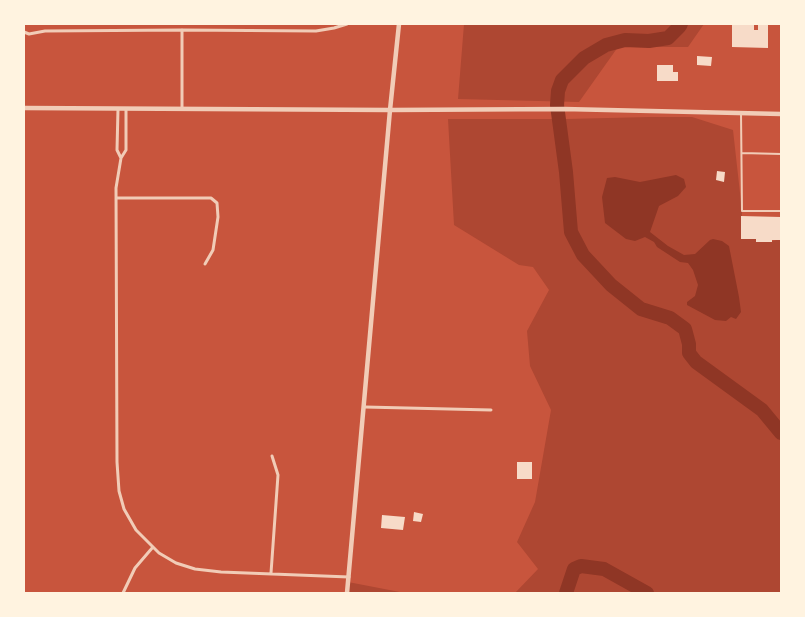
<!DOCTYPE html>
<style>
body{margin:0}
#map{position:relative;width:805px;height:617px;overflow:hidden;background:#c8553d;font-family:Bitter,serif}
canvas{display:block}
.frame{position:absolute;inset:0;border:25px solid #fff3e0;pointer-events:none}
</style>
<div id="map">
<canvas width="805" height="617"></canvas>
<div class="frame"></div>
</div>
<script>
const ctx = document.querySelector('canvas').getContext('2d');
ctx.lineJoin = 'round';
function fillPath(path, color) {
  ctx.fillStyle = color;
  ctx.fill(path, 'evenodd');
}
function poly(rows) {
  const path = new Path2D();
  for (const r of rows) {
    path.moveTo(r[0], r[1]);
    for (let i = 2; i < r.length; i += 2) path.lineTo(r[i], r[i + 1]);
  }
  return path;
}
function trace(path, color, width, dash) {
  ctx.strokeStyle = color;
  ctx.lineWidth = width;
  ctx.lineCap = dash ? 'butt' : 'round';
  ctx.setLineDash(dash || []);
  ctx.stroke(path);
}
const green = poly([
 [464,24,704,24,688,47,618,47,579,102,458,99],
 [650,117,692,117,733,130,742,211,741,239,756,239,756,242,768,242,781,239,781,593,515,593,538,569,517,542,535,502,551,410,530,366,527,331,549,290,533,267,519,265,454,225,448,119,566,119],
 [348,582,405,593,347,593]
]);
const water = poly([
 [676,175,684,179,686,187,678,196,659,206,650,232,668,246,684,255,695,254,710,240,713,239,722,241,729,246,739,297,741,312,736,319,731,317,726,321,715,320,687,305,687,302,695,296,698,285,693,270,688,263,680,262,657,247,654,242,645,237,635,241,626,239,605,223,602,197,607,178,615,177,640,182]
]);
const river = poly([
 [681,24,679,27,668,38,649,41,625,40,606,45,584,58,562,80,558,91,557,105,566,172,571,232,583,255,611,285,641,309,670,318,685,329,689,344,689,353,696,362,762,410,781,433],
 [566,593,574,569,581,566,604,569,647,593]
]);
const building = poly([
 [739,24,754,24,754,30,758,30,758,24,768,24,768,48,732,47,732,25,739,25],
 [697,56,712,57,711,66,697,65],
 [657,65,673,65,673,72,678,72,678,81,657,81],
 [717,171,725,172,724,182,716,180],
 [741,216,781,217,781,240,772,240,772,242,756,242,756,239,741,239],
 [517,462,532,462,532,479,517,479],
 [414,512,423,514,421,522,413,521],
 [382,515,405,517,403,530,381,528]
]);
const service = poly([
 [741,113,742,211,781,211],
 [742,153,781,154]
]);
const minor = poly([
 [24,32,29,34,45,31,182,30,316,31,334,28,347,24],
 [118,109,117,150,121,158,126,150,126,109],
 [182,109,182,30],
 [121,158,116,188,117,462,119,491,124,509,136,530,159,553,176,563,195,569,221,572,349,577],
 [116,198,211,198,217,203,218,217,213,250,205,264],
 [365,407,491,410],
 [271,573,278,475,272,456],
 [123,593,135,568,153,547]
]);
const tertiary = poly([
 [24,108,390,110,564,109,781,114],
 [347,593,390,110,399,24]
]);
fillPath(green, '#ae4732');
fillPath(water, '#8f3625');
trace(river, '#8f3625', 14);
fillPath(building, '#f7dbc8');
trace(service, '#f1ccb7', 2);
trace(minor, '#f1ccb7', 3);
trace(tertiary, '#f1ccb7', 4.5);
</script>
